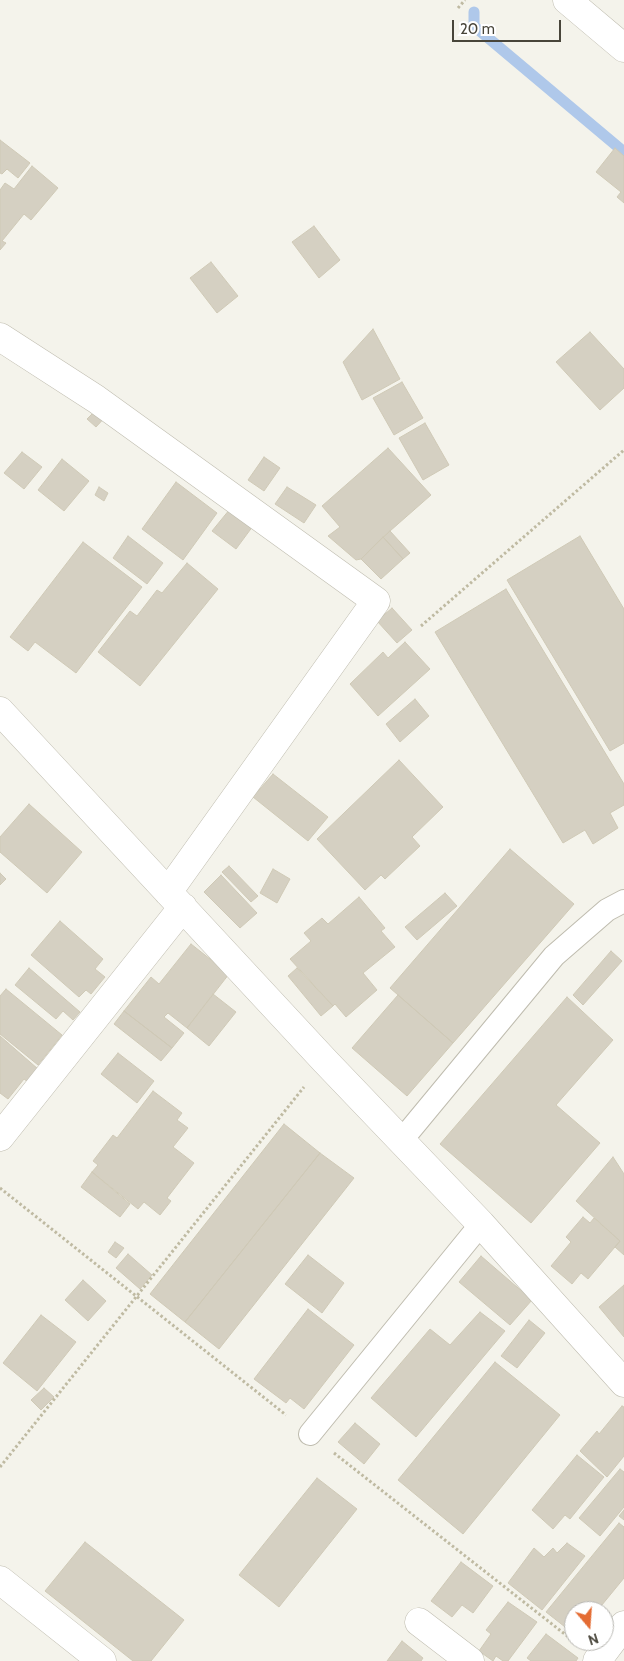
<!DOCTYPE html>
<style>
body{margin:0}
#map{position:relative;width:624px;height:1661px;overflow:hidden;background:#f4f3eb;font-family:Cabin,sans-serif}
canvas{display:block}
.north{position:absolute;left:564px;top:1601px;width:50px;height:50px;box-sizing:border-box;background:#fff;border:1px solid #b6b5b0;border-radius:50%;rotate:162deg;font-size:14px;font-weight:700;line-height:20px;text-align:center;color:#48453a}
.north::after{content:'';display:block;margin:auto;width:18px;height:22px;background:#e46c33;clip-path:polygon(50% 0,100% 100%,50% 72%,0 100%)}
.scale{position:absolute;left:452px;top:20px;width:109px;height:22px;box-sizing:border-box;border:2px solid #48453a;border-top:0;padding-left:6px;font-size:15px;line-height:18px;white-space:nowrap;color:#48453a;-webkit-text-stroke:4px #fff;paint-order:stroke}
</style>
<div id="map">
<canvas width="624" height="1661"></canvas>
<div class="north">N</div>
<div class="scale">20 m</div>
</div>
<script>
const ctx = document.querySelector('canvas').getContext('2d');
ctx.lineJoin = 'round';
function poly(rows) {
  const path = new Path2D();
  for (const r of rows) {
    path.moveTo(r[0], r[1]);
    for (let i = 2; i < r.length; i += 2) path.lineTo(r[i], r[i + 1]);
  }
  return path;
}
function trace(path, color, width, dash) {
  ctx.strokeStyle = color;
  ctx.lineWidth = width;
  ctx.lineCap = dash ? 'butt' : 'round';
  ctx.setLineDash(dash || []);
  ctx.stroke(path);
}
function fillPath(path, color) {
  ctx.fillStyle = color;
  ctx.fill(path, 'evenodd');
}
const stream = poly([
 [474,12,474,26,624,152]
]);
const building = poly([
 [0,140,30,163,18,178,7,169,2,174,0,173,0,140],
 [615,148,624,156,624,203,617,197,621,192,596,172,615,148],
 [32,166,58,188,31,220,24,214,2,241,6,243,0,250,0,190,5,183,14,189,32,166],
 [314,226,340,260,319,278,292,242,314,226],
 [211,262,238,296,217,313,190,278,211,262],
 [373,329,400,379,362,400,343,362,373,329],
 [590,332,624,369,624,388,600,410,556,362,590,332],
 [402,382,423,418,394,435,373,398,402,382],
 [100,406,108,414,96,427,87,419,100,406],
 [425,423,449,465,423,480,399,438,425,423],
 [388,448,431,495,390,531,361,559,356,560,328,536,340,527,322,506,388,448],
 [22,452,42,467,24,489,4,473,22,452],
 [264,457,280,468,264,491,248,480,264,457],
 [62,459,89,481,64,511,38,490,62,459],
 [176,482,217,513,183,560,142,529,176,482],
 [99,487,108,493,104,501,95,495,99,487],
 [287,487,316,505,304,523,275,504,287,487],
 [230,509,253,526,236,549,212,531,230,509],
 [390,531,410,553,403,559,383,537,390,531],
 [128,536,163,563,147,584,113,558,128,536],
 [580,536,624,609,624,743,610,751,507,580,580,536],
 [383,537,403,559,381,579,361,559,383,537],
 [83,542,142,587,76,673,35,642,28,651,10,637,83,542],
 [187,563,218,589,140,686,98,652,130,611,137,616,157,590,162,593,187,563],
 [506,589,624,784,624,805,610,813,618,828,593,844,585,830,563,843,435,632,506,589],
 [392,608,412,630,397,643,377,621,392,608],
 [405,642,430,669,378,716,350,684,383,652,388,658,405,642],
 [415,699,429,716,400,742,386,724,415,699],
 [399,760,443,807,412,837,420,846,385,879,381,875,365,890,317,839,399,760],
 [273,774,328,817,308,841,253,797,273,774],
 [29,804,82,852,47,893,0,852,0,837,29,804],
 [510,849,574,904,453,1043,390,988,510,849],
 [229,866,258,896,251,902,222,872,229,866],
 [273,869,290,879,277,903,260,893,273,869],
 [0,873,6,879,0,885,0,873],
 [221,875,257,913,240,928,204,892,221,875],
 [445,893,457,906,417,940,405,927,445,893],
 [359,897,385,928,381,931,395,947,363,973,377,990,346,1017,335,1004,333,1006,290,959,311,941,304,933,322,918,328,924,359,897],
 [60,921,103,959,95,969,105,977,91,994,86,990,79,997,31,955,60,921],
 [191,944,229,974,187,1028,168,1013,164,1017,184,1033,172,1048,124,1011,151,977,159,984,191,944],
 [611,951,622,961,583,1005,573,995,611,951],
 [29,968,80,1012,73,1020,63,1011,56,1019,15,985,29,968],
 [297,968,333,1006,321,1016,288,976,297,968],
 [6,989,62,1035,38,1065,0,1034,0,996,6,989],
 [213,994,236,1012,209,1046,187,1028,213,994],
 [398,995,453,1043,407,1096,352,1048,398,995],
 [567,997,613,1040,556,1105,600,1143,531,1223,440,1144,567,997],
 [124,1011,172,1048,161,1061,114,1024,124,1011],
 [0,1036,38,1069,28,1082,24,1079,8,1099,0,1093,0,1036],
 [118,1053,154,1081,137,1103,101,1074,118,1053],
 [153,1091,182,1113,177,1120,188,1128,173,1147,194,1163,167,1198,171,1201,160,1215,144,1202,138,1209,92,1172,98,1165,93,1161,113,1135,117,1138,153,1091],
 [284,1124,320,1153,185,1322,150,1294,284,1124],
 [320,1153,354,1178,219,1349,185,1322,320,1153],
 [613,1157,624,1174,624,1255,615,1247,620,1241,576,1201,613,1157],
 [92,1172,130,1204,120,1217,81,1187,92,1172],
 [583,1217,590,1223,594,1218,620,1241,588,1279,581,1273,572,1284,551,1266,571,1242,566,1237,583,1217],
 [115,1242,124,1248,116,1258,108,1252,115,1242],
 [128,1254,152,1275,140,1289,116,1268,128,1254],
 [308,1255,344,1283,322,1313,285,1284,308,1255],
 [481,1256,532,1300,510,1325,459,1282,481,1256],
 [83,1280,106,1301,88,1321,65,1300,83,1280],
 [624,1285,624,1337,599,1307,624,1285],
 [308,1309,354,1345,304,1409,290,1398,286,1403,254,1379,308,1309],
 [480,1312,505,1331,416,1437,371,1398,430,1329,450,1345,480,1312],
 [41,1315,76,1342,37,1391,3,1363,41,1315],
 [529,1320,545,1333,517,1368,501,1356,529,1320],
 [495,1362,560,1415,463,1534,398,1480,495,1362],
 [44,1388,54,1397,41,1410,31,1400,44,1388],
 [622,1406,624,1407,624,1456,607,1477,580,1451,597,1431,599,1434,622,1406],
 [355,1423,380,1444,364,1464,338,1442,355,1423],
 [577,1455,604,1477,570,1519,565,1515,553,1529,532,1510,577,1455],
 [620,1469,624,1472,624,1507,600,1536,579,1518,620,1469],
 [317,1478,357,1509,279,1607,239,1575,317,1478],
 [624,1510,624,1520,619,1516,624,1510],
 [619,1523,624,1527,624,1578,597,1611,574,1611,574,1634,546,1612,619,1523],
 [85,1542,184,1620,151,1661,133,1661,45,1591,85,1542],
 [567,1543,585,1556,542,1610,508,1583,534,1548,544,1557,553,1548,557,1553,567,1543],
 [461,1562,493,1586,473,1613,462,1605,452,1617,431,1601,461,1562],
 [508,1602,537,1622,508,1661,503,1661,496,1656,493,1661,479,1651,491,1634,486,1630,508,1602],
 [546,1634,578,1658,576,1661,531,1661,527,1658,546,1634],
 [402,1641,423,1658,421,1661,387,1661,402,1641]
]);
const path = poly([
 [458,8,465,0],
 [421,626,624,450],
 [0,1188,286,1415],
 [334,1453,571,1639],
 [0,1467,304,1087]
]);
const service = poly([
 [401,1141,554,956,607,910,624,901],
 [310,1434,481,1224]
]);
const minor = poly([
 [567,0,624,48],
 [0,337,96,399,376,601,168,892],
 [0,711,325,1061,481,1224,624,1383],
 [0,1137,183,907],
 [0,1580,102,1661],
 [419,1622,470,1661],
 [597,1661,624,1625]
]);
trace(stream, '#afc8ea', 11);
fillPath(building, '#d5d0c2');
trace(building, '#cfc9b6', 1);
trace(service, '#bfbcaf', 24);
trace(minor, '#bfbcaf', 29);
trace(path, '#bfbaa2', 3, [2.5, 2.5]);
trace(service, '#fff', 22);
trace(minor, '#fff', 28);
</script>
